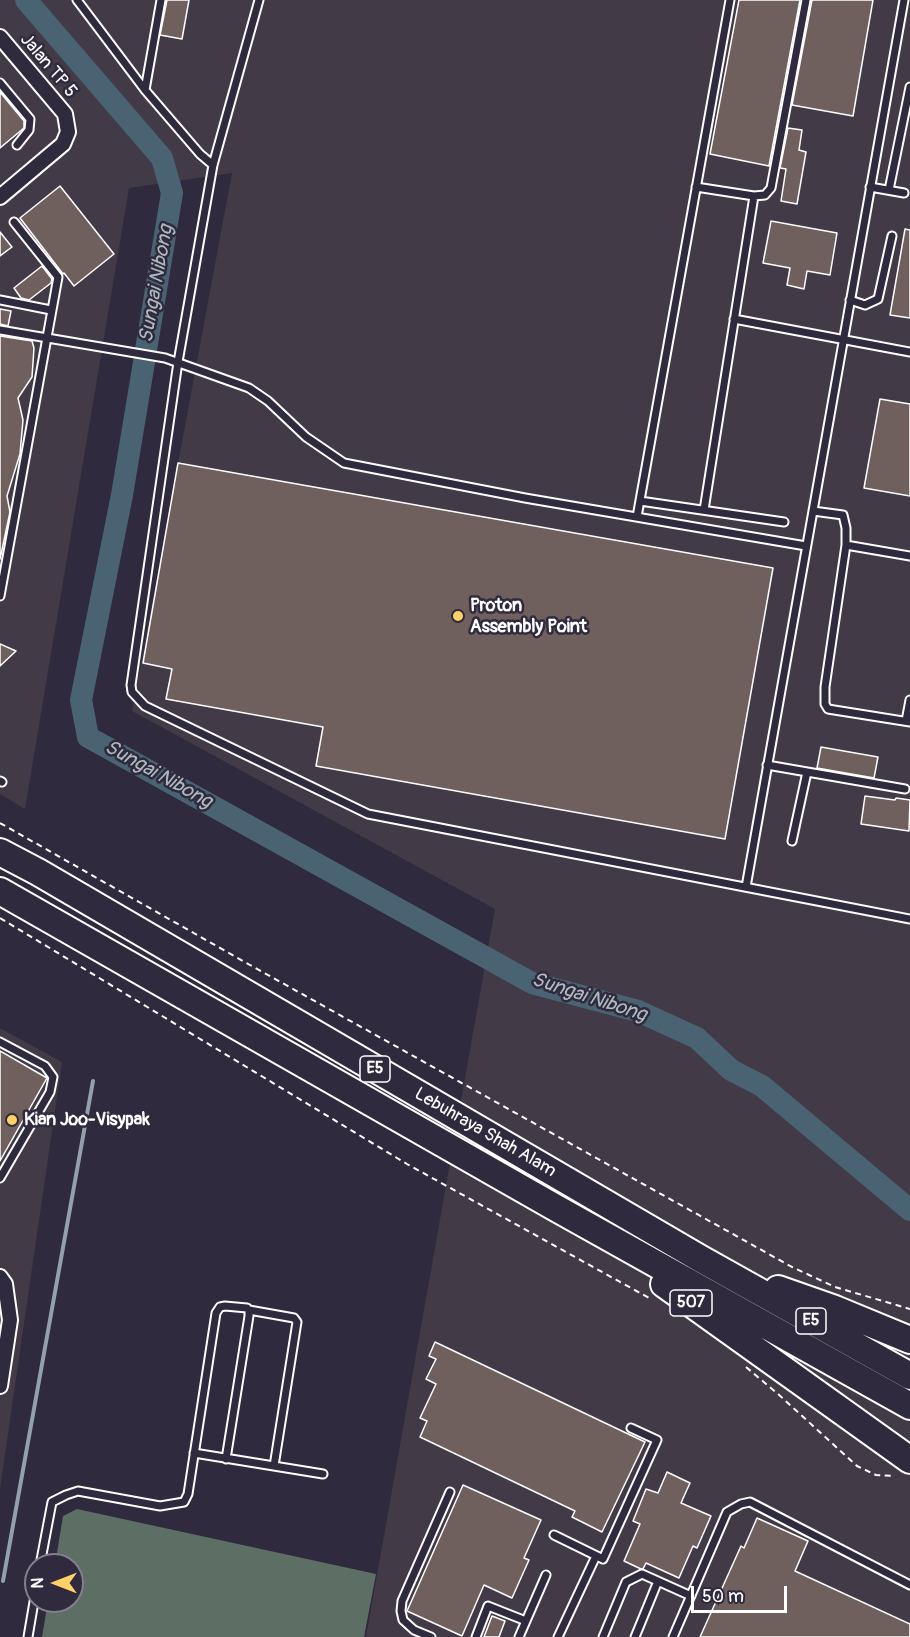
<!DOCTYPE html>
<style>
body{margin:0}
#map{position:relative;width:910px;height:1637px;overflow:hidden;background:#2f2a3d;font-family:Pangolin,sans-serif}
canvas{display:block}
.north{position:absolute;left:24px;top:1553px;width:60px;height:60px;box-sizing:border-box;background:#2f2a3d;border:2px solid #827f8b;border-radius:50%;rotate:270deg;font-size:16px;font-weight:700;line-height:24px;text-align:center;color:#fff}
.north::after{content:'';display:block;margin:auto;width:21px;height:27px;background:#ffd166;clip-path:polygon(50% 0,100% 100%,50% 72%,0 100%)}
.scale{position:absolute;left:691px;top:1586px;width:96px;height:27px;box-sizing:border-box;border:3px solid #fff;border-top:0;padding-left:8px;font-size:18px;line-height:21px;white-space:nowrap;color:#fff;-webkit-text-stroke:4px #2f2a3d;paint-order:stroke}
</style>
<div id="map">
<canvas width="910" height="1637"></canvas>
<div class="north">N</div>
<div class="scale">50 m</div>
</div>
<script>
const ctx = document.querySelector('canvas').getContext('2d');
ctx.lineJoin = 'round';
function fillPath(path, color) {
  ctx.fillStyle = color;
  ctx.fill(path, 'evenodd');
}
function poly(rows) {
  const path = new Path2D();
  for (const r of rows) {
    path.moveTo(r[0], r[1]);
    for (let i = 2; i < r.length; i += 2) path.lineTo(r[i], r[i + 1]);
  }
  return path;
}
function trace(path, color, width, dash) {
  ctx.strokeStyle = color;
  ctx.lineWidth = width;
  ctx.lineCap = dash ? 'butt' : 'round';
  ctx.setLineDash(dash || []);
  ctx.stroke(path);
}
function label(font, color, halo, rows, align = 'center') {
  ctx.font = font + ' Pangolin,sans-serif';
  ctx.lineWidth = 5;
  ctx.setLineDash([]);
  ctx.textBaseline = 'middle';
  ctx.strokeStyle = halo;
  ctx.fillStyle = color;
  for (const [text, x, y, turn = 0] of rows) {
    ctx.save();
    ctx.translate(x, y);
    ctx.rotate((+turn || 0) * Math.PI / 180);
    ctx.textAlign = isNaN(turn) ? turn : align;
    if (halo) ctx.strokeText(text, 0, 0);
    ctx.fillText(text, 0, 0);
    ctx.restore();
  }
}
const built = poly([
 [0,0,910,0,910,1637,366,1637,495,909,132,711,232,173,129,188,25,809,0,794],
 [0,1028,62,1062,0,1489]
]);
const green = poly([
 [77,1509,376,1574,364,1637,42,1637,48,1601,72,1601,72,1565,55,1565,63,1516]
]);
const stream = poly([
 [3,1581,93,1081]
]);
const river = poly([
 [26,0,162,158,172,193,122,495,81,700,88,737,532,983,638,1011,697,1038,731,1070,762,1086,910,1210]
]);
const building = poly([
 [167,0,189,0,182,39,160,35,167,0],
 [739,0,800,0,769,166,710,154,739,0],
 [812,0,873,0,853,116,792,105,812,0],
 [0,92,24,121,24,128,0,148,0,92],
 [788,128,802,130,799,150,806,152,797,204,781,201,786,169,780,168,788,128],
 [60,186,114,254,74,286,64,273,63,274,20,218,60,186],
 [771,221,837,233,830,275,807,271,804,289,787,285,790,268,763,263,771,221],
 [905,229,910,230,910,318,890,315,905,229],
 [0,232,12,247,0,256,0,232],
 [42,266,52,279,51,283,29,300,21,298,14,288,42,266],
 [0,309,11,311,8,326,0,324,0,309],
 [0,336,32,341,34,348,32,377,18,398,23,420,20,454,7,496,10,512,0,559,0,336],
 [880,399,910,404,910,496,864,488,880,399],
 [178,463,773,568,725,839,316,766,323,727,166,699,172,669,143,663,178,463],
 [0,644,16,651,0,666,0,644],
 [821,747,878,757,874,778,817,768,821,747],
 [865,796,895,800,896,798,910,800,909,831,861,824,865,796],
 [0,1051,47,1078,0,1161,0,1051],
 [435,1342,645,1442,602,1532,572,1517,575,1511,420,1437,427,1421,420,1418,436,1384,426,1379,436,1359,429,1356,435,1342],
 [667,1472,690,1483,681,1503,711,1516,697,1548,693,1546,679,1578,646,1563,643,1569,641,1569,624,1561,640,1524,633,1521,646,1489,658,1493,667,1472],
 [463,1485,541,1520,524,1558,529,1560,512,1598,484,1585,462,1636,407,1611,463,1485],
 [757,1518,808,1541,795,1571,910,1624,910,1637,700,1637,741,1546,744,1548,757,1518],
 [492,1616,505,1621,499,1637,484,1637,492,1616]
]);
const path = poly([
 [0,823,250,965,792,1267,835,1287,910,1309],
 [0,918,407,1164,651,1299],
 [746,1367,778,1394,857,1466,876,1475,895,1476]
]);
const service = poly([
 [77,0,145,90,200,154,213,165],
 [259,0,213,165,178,362,131,685,132,692,145,706,368,814,910,919],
 [0,83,30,119,29,130,17,145],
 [145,90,161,0],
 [696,187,754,196,765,195,771,188,806,0],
 [870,187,904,193],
 [889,190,910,87],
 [0,300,51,310],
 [850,300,865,305,878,299,892,236],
 [734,319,910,352],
 [0,330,165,358,249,388,268,401,306,437,344,463,525,498,806,546],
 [640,501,784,522],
 [704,510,754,196],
 [813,511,843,515,846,528,846,545,825,687,825,704,828,709,910,722],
 [637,517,730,0],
 [846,545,910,556],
 [0,596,58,277,14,222],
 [906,721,910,700],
 [767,765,905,789],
 [0,781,2,782],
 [792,841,807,772],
 [746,887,904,0],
 [0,1042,45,1066,53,1077,50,1092,0,1178],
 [249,1310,294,1318,297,1322,274,1466],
 [194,1453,323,1474],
 [554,1535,603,1559,657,1440,631,1428],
 [40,1565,52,1502,66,1495,78,1491,160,1506,184,1502,188,1494,216,1313,220,1307,225,1306,247,1308,249,1310,249,1316,226,1459],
 [28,1637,36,1590],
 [431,1637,414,1630,403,1620,401,1611,402,1601,450,1492],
 [476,1637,488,1606,526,1621],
 [519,1637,546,1575],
 [558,1637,596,1556],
 [603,1637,626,1582,642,1574,691,1596],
 [635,1637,658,1581],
 [673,1637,727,1512,741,1504,750,1502,910,1585]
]);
const minor = poly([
 [0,37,65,114,68,132,63,144,0,197],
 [0,1277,5,1284,10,1320,0,1386]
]);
const motorway = poly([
 [0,852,38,872,701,1259,910,1376],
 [0,891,556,1208,910,1406],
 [664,1284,910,1460],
 [778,1289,835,1309,910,1340]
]);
const markers = [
 [458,616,6,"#ffd166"],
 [12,1120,6,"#ffd166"]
];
const shields = [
 [375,1069,30],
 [691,1303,42],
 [811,1321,30]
];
const shieldNames = [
 ["E5",375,1069],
 ["507",691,1303],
 ["E5",811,1321]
];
const streetNames = [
 ["Jalan TP 5",48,66,50],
 ["Lebuhraya Shah Alam",485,1133,30]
];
const poiNames = [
 ["Proton",470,606],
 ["Assembly Point",470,627],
 ["Kian Joo-Visypak",24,1120]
];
const waterNames = [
 ["Sungai Nibong",157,284,-80],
 ["Sungai Nibong",158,775,29],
 ["Sungai Nibong",589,998,18]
];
fillPath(built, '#423a47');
fillPath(green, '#5d6e65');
trace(stream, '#92a1ab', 4);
trace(river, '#4a6373', 22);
fillPath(building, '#6f605d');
trace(building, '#fff', 1.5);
trace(service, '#fff', 11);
trace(minor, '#fff', 18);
trace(motorway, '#fff', 30);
trace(path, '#fff', 2, [6, 4.5]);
trace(service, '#2f2a3d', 7);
trace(minor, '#2f2a3d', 14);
trace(motorway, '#2f2a3d', 26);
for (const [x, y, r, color] of markers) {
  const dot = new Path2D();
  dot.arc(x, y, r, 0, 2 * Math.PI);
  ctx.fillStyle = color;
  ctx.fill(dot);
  trace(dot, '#2f2a3d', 2);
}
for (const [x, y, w] of shields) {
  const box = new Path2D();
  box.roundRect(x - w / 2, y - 13, w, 26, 4.5);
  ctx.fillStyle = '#2f2a3d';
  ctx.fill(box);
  trace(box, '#fff', 1.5);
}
label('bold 16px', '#fff', null, shieldNames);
label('18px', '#fff', '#2f2a3d', streetNames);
label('bold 18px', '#fff', '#2f2a3d', poiNames, 'left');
label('italic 20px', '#aeb9c0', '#2f2a3d', waterNames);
</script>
